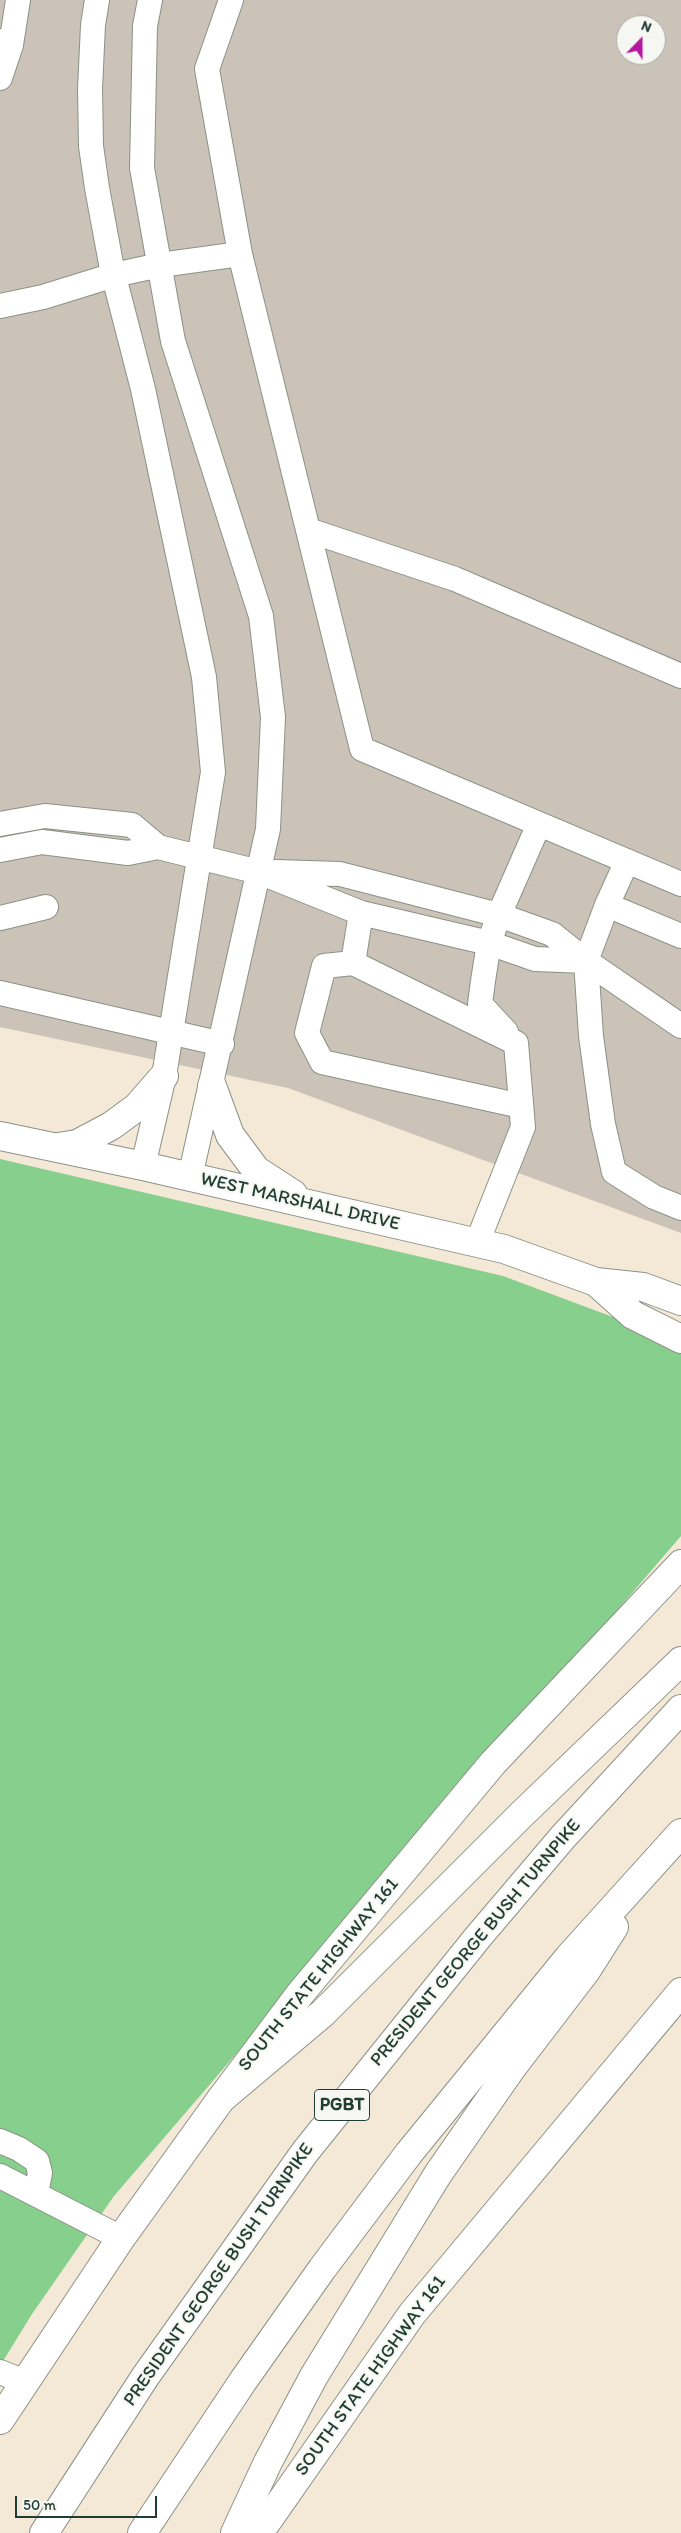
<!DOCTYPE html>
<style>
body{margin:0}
#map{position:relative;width:681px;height:2533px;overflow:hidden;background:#f4e8d7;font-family:Itim,sans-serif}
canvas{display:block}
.north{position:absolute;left:616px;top:15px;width:50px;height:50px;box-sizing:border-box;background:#f6f6f2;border:1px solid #a0aca6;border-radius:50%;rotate:22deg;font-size:14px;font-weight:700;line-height:20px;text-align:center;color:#1f3d34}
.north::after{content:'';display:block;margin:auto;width:18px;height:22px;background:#b5179e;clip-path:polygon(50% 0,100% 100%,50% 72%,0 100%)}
.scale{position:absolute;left:15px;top:2496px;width:142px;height:22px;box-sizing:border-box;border:2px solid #1f3d34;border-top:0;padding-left:6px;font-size:15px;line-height:18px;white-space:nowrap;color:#1f3d34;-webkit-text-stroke:4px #f6f6f2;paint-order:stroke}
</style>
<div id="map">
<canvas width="681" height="2533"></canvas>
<div class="north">N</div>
<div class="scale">50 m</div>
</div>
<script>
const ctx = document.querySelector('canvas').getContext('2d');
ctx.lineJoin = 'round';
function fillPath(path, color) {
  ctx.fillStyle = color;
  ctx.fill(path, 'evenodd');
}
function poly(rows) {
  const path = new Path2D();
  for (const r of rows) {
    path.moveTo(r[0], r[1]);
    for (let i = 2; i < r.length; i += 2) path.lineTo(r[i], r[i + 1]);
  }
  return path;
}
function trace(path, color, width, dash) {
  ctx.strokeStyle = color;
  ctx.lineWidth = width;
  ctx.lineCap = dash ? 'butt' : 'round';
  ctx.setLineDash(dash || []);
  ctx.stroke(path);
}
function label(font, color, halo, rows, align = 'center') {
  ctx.font = font + ' Itim,sans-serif';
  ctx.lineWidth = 4;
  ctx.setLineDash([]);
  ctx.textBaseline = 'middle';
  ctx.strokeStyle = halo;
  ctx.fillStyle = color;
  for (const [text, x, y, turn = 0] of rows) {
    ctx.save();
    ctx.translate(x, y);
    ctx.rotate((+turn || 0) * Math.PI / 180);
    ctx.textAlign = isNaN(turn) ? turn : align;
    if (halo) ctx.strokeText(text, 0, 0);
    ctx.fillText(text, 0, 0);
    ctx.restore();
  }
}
const industrial = poly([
 [0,0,681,0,681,1233,288,1088,0,1027],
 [626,25,656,25,656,55,626,55]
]);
const green = poly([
 [0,1159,503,1276,613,1317,681,1352,681,1536,114,2196,32,2314,0,2366]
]);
const minor = poly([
 [97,0,93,25,90,89,91,146,97,188,112,269,143,389,204,677,213,772,164,1076,143,1166],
 [150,0,145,26,142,168,173,341,261,616,273,717,268,829,190,1177],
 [231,0,207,69,240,254],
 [0,41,11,45,18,0],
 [0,78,11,45],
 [0,306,43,297,114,275,160,265,240,254,362,749,681,884],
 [308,530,455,579,681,676],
 [0,824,45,816,132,825,158,847],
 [0,850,42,842,128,853,158,847,259,872,361,913,489,943,535,959,586,961],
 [627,861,607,905,586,961,591,1036,603,1124,614,1172,654,1197,681,1208],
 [276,872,340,874,499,915,552,934,586,961,681,1026],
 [607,905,681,936],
 [0,918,46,907],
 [353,963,361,913],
 [0,993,222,1044],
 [506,1032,480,1004,483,981,489,943,499,915,539,824],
 [477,1243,523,1127,516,1043,353,963,324,966,307,1033,322,1062,521,1106],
 [0,2141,19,2149,37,2161,40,2173,36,2194],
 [0,2176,121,2238],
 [0,2372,25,2382]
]);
const major = poly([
 [212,1086,230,1135,256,1170,293,1194],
 [0,1136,143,1166,504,1249,596,1282,643,1287,681,1301],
 [58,1147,77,1144,111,1126,137,1107,164,1076],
 [596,1282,633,1315,681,1339],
 [0,2420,121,2238,221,2099,300,1994,493,1763,681,1564],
 [259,2533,412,2314,681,1992]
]);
const highway = poly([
 [221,2099,323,2013,521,1815,681,1661],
 [44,2533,145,2377,305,2152,478,1937,563,1837,681,1709],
 [142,2533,243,2381,322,2269,409,2153,569,1957,681,1833],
 [235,2533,268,2462,314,2376,438,2174,511,2069,586,1971,614,1927]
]);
const shields = [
 [342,2105,55]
];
const shieldNames = [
 ["PGBT",342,2105]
];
const streetNames = [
 ["WEST MARSHALL DRIVE",300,1202,13],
 ["PRESIDENT GEORGE BUSH TURNPIKE",476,1943,-50],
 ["SOUTH STATE HIGHWAY 161",319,1975,-51],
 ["PRESIDENT GEORGE BUSH TURNPIKE",219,2275,-55],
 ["SOUTH STATE HIGHWAY 161",371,2376,-54]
];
fillPath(industrial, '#cbc2b8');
fillPath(green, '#86cf8c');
trace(minor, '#8a9286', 26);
trace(major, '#8a9286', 30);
trace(highway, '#8a9286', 30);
trace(minor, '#fff', 24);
trace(major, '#fff', 28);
trace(highway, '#fff', 28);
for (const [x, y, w] of shields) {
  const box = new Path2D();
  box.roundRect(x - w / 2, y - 15.5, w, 31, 4);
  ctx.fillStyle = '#f6f6f2';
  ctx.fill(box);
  trace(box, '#1f3d34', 1);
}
label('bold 18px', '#1f3d34', null, shieldNames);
label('19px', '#1f3d34', '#f6f6f2', streetNames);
</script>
